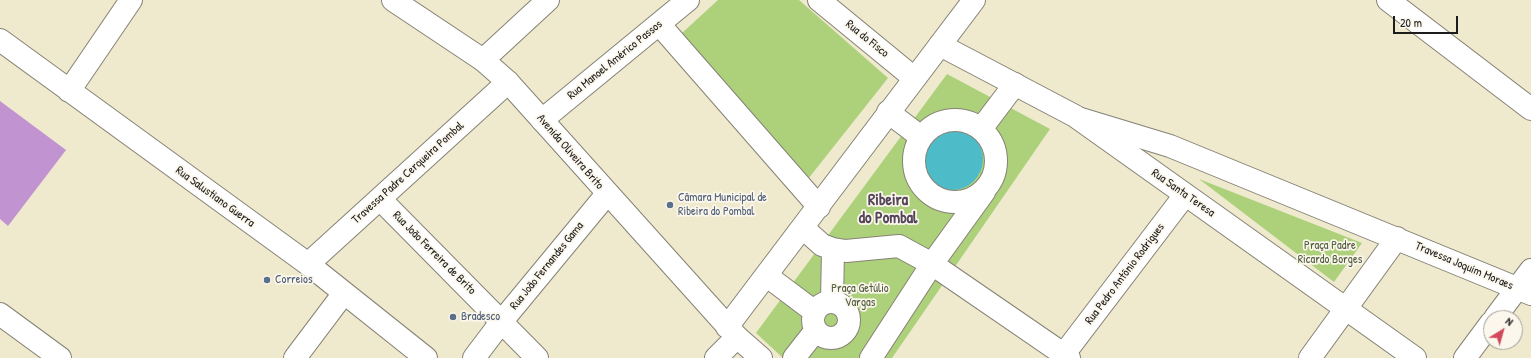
<!DOCTYPE html>
<meta charset="utf-8">
<style>
body{margin:0}
#map{position:relative;width:1531px;height:358px;overflow:hidden;background:#efe9ce;font-family:"Patrick Hand",sans-serif}
canvas{display:block}
.north{position:absolute;left:1483px;top:310px;width:40px;height:40px;box-sizing:border-box;background:#fbf7ec;border:1px solid #a29f99;border-radius:50%;rotate:37deg;font-size:11px;font-weight:700;line-height:16px;text-align:center;color:#1c1c1c}
.north::after{content:'';display:block;margin:auto;width:14px;height:18px;background:#d1495b;clip-path:polygon(50% 0,100% 100%,50% 72%,0 100%)}
.scale{position:absolute;left:1393px;top:16px;width:65px;height:18px;box-sizing:border-box;border:2px solid #1c1c1c;border-top:0;padding-left:5px;font-size:12px;line-height:14px;white-space:nowrap;color:#1c1c1c;-webkit-text-stroke:3px #fbf7ec;paint-order:stroke}
</style>
<div id="map">
<canvas width="1531" height="358"></canvas>
<div class="north">N</div>
<div class="scale">20 m</div>
</div>
<script>
const ctx = document.querySelector('canvas').getContext('2d');
ctx.lineJoin = 'round';
function fillPath(path, color) {
  ctx.fillStyle = color;
  ctx.fill(path, 'evenodd');
}
function poly(rows) {
  const path = new Path2D();
  for (const r of rows) {
    if (r.length === 3) {
      path.moveTo(r[0] + r[2], r[1]);
      path.arc(r[0], r[1], r[2], 0, 2 * Math.PI);
      continue;
    }
    path.moveTo(r[0], r[1]);
    for (let i = 2; i < r.length; i += 2) path.lineTo(r[i], r[i + 1]);
  }
  return path;
}
function trace(path, color, width, dash) {
  ctx.strokeStyle = color;
  ctx.lineWidth = width;
  ctx.lineCap = dash ? 'butt' : 'round';
  ctx.setLineDash(dash || []);
  ctx.stroke(path);
}
function label(font, color, halo, rows, align = 'center') {
  ctx.font = font + ' "Patrick Hand",sans-serif';
  ctx.lineWidth = 3.5;
  ctx.setLineDash([]);
  ctx.textBaseline = 'middle';
  ctx.strokeStyle = halo;
  ctx.fillStyle = color;
  for (const [text, x, y, turn = 0] of rows) {
    ctx.save();
    ctx.translate(x, y);
    ctx.rotate((+turn || 0) * Math.PI / 180);
    ctx.textAlign = isNaN(turn) ? turn : align;
    if (halo) ctx.strokeText(text, 0, 0);
    ctx.fillText(text, 0, 0);
    ctx.restore();
  }
}
const green = poly([
 [718,0,799,0,888,78,808,179,682,33],
 [947,74,1050,129,892,358,783,358,756,333],
 [1199,179,1362,243,1334,282]
]);
const water = poly([
 [952,159,31]
]);
const building = poly([
 [0,101,66,150,8,226,0,219]
]);
const minor = poly([
 [819,0,914,78],
 [1388,0,1531,109],
 [659,24,819,207],
 [0,40,308,264,426,358],
 [940,45,974,0],
 [483,60,548,0],
 [69,91,131,0],
 [888,112,921,137],
 [1081,119,1170,146,1531,294],
 [955,161,41],
 [542,120,688,0],
 [981,129,1015,84],
 [380,199,537,358],
 [803,228,822,245,833,249,846,251,899,246,932,264,1069,358],
 [308,264,508,82],
 [767,276,815,312],
 [832,302,833,249],
 [831,320,18],
 [0,314,60,358],
 [1495,318,1531,270],
 [1064,354,1185,195],
 [295,358,344,293],
 [474,358,502,321,607,194],
 [716,358,737,337],
 [794,358,816,330],
 [871,358,932,264,984,192],
 [1310,358,1397,238],
 [1465,358,1491,323]
]);
const major = poly([
 [393,0,483,60,508,82,737,337,761,358],
 [727,327,940,45,1075,116,1415,358]
]);
const markers = [
 [670,205,4,"#5c6f8a"],
 [267,280,4,"#5c6f8a"],
 [453,317,4,"#5c6f8a"]
];
const streetNames = [
 ["Rua do Fisco",867,39,39],
 ["Rua Manoel Américo Passos",615,60,-39],
 ["Avenida Oliveira Brito",570,152,49],
 ["Travessa Padre Cerqueira Pombal",408,173,-42],
 ["Rua Santa Teresa",1183,193,35],
 ["Rua Salustiano Guerra",215,197,36],
 ["Rua João Ferreira de Brito",434,253,45],
 ["Rua João Fernandes Gama",547,266,-51],
 ["Travessa Joquim Moraes",1464,266,23],
 ["Rua Pedro Antônio Rodrigues",1125,274,-53]
];
const serviceNames = [
 ["Câmara Municipal de",678,198],
 ["Ribeira do Pombal",678,212],
 ["Correios",275,280],
 ["Bradesco",461,317]
];
const parkNames = [
 ["Praça Padre",1330,246],
 ["Ricardo Borges",1330,260],
 ["Praça Getúlio",860,289],
 ["Vargas",860,303]
];
const districtNames = [
 ["Ribeira",888,201],
 ["do Pombal",888,219]
];
fillPath(green, '#acd17a');
fillPath(water, '#4ebbc8');
fillPath(building, '#c193d0');
trace(minor, '#868275', 24);
trace(major, '#868275', 24);
trace(minor, '#fff', 22);
trace(major, '#fff', 22);
for (const [x, y, r, color] of markers) {
  const dot = new Path2D();
  dot.arc(x, y, r, 0, 2 * Math.PI);
  ctx.fillStyle = color;
  ctx.fill(dot);
  trace(dot, '#fbf7ec', 1.5);
}
label('12px', '#1c1c1c', '#fbf7ec', streetNames);
label('12px', '#4e5e75', '#fbf7ec', serviceNames, 'left');
label('12px', '#4e5b3d', '#fbf7ec', parkNames);
label('bold 16px', '#56465b', '#fbf7ec', districtNames);
</script>
